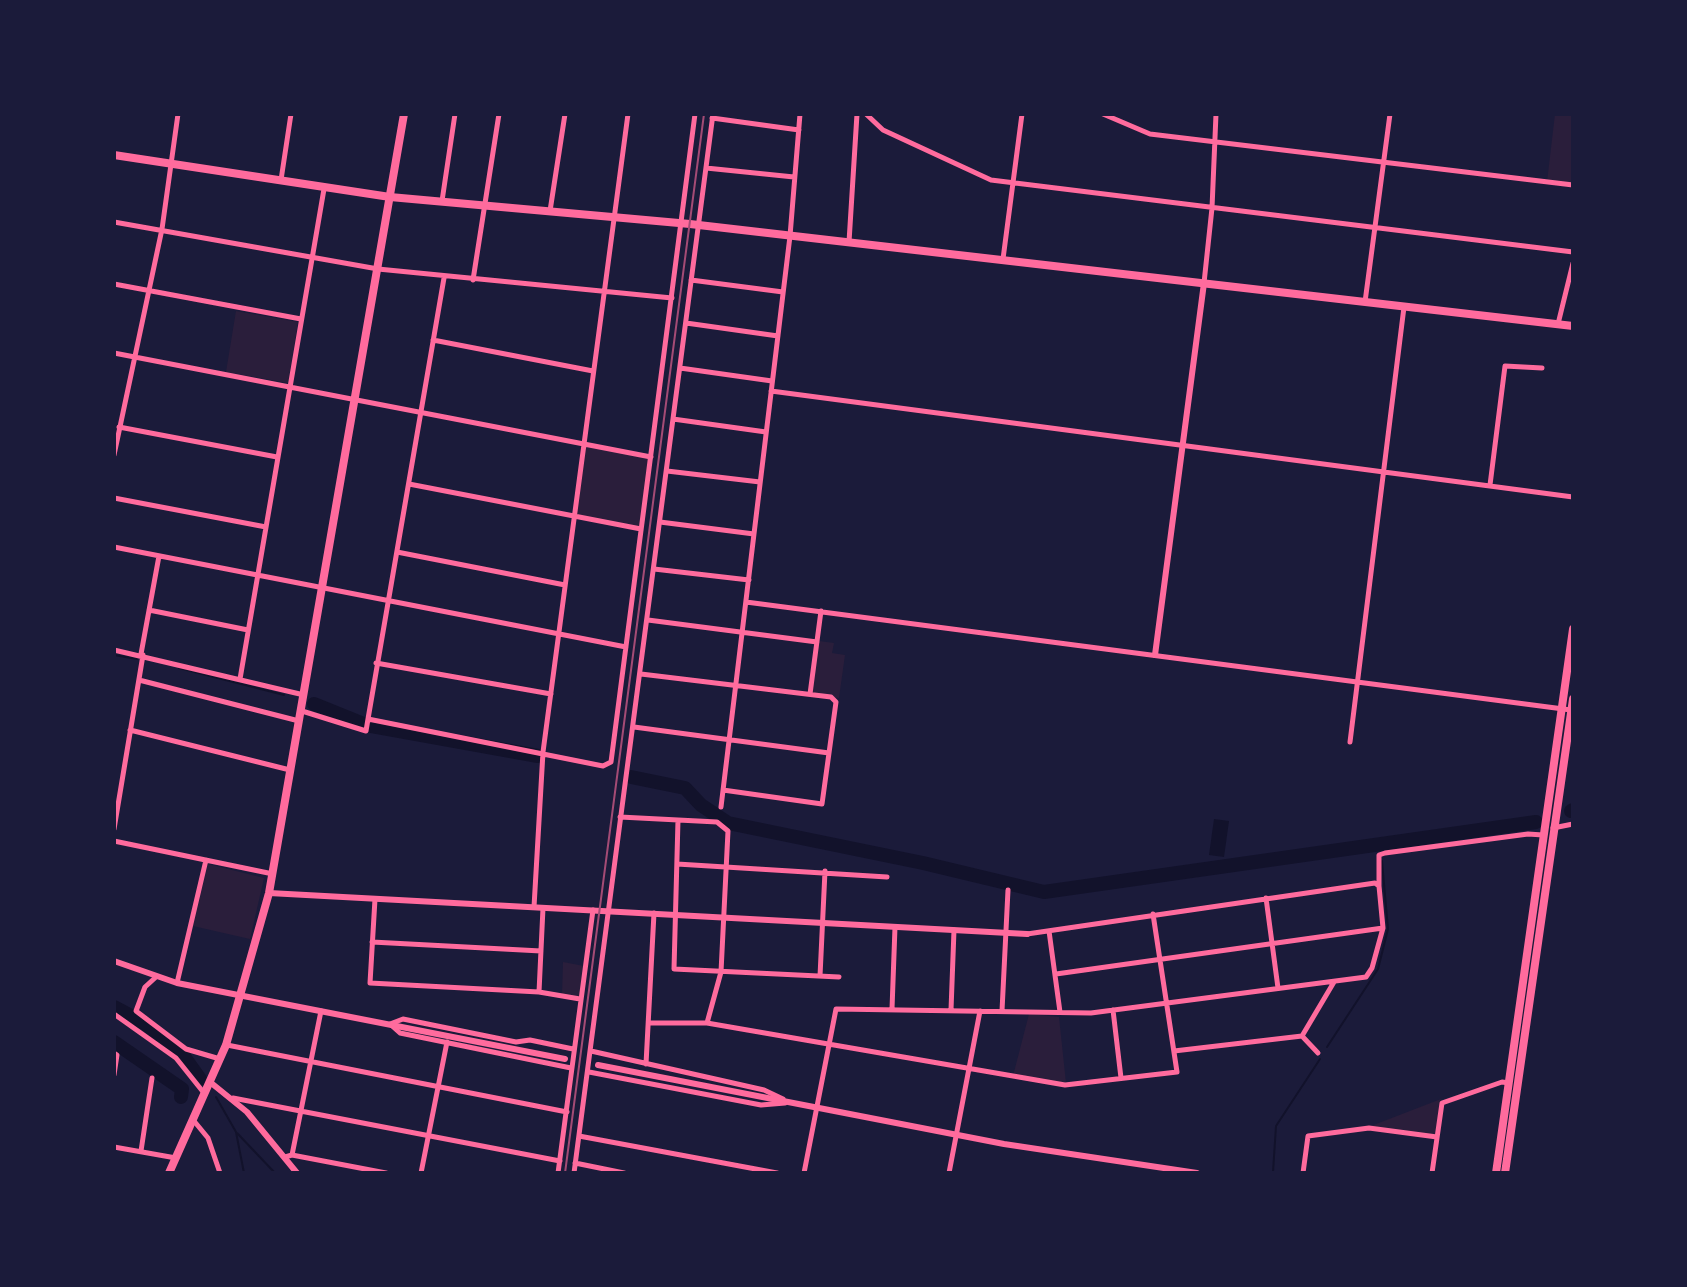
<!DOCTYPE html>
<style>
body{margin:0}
#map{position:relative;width:1687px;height:1287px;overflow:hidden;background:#1b1b3a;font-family:"Source Sans 3",sans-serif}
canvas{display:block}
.frame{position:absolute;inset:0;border:116px solid #1b1b3a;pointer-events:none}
</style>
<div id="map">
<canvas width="1687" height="1287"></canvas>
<div class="frame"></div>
</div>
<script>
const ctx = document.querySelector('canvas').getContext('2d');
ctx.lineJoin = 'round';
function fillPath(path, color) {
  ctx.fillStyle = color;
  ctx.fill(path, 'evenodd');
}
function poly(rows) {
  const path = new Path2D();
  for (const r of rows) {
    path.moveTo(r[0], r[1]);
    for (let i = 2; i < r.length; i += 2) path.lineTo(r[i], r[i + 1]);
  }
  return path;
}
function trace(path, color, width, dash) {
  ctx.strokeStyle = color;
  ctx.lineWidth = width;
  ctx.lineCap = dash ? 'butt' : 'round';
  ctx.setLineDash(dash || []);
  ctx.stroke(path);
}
const green = poly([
 [1555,114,1573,114,1573,185,1547,182],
 [236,311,298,322,288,383,226,372],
 [584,444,651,457,641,529,575,516],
 [819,641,834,643,832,653,845,655,839,698,810,694],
 [208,864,264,878,250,939,193,926],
 [563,962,584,966,580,999,562,996],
 [1029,1014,1059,1017,1066,1083,1013,1076],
 [1441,1099,1435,1137,1371,1126]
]);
const water = poly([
 [1214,819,1229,821,1224,857,1209,855]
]);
const stream = poly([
 [114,655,137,659],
 [179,668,284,695],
 [1381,845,1381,847],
 [1327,1047,1378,969,1388,929,1382,861],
 [216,1097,236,1132,244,1173],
 [237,1133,275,1173],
 [1273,1172,1276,1126,1320,1059]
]);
const river = poly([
 [314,704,366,725,538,756],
 [631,777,685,788,701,805,728,823,923,863,1044,892,1536,822],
 [1571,811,1573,810],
 [114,1007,146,1024,185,1058,200,1079],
 [114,1042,182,1089,181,1097]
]);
const minor = poly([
 [866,114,883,130,991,180,1573,252],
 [1103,114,1150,134,1573,185],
 [712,118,799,130],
 [706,168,794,177],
 [281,180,291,114],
 [442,201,455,114],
 [550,211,565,114],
 [114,222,378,269,672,298],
 [849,242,857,114],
 [1003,259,1022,114],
 [444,278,368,719,603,766,611,762,695,114],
 [473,280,499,114],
 [691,280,783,292],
 [1204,283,1212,208,1216,114],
 [114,284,301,319],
 [1365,302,1390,114],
 [686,323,778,336],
 [1558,324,1573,263],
 [433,340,593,371],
 [114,353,651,457],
 [680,368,772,381],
 [771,391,1573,497],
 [673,419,766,432],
 [119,427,277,457],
 [114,455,162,229,178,114],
 [667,471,760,482],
 [409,484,641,529],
 [1490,485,1505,366,1542,368],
 [114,498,266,527],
 [660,522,754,534],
 [114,547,626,647],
 [397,552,565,585],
 [654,569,749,580],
 [746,602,1571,710],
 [149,610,248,630],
 [648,620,817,642],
 [114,650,304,695],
 [141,654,159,556],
 [376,663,551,694],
 [641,674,831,697,836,702,822,804,723,790],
 [240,679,324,189],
 [139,680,299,721],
 [810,694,821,611],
 [302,711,366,731,368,719],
 [634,727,829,753],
 [130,730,290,770],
 [1350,742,1404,307],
 [721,807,790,236,800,114],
 [620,817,717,822,728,831,721,972,707,1023],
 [678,820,674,969,839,977],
 [1553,828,1573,824],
 [114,829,143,655],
 [114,841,273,874],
 [677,864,887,877],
 [1379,886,1379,855,1385,853,1528,834,1543,835],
 [1266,898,1278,988],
 [375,899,370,983,539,992,580,999],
 [534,907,543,752,628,114],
 [1049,931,1060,1012],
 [372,942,541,951],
 [1056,974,1383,928],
 [820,976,825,871],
 [156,977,145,987,136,1011,186,1049,220,1059],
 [177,983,206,860],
 [539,992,543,908],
 [892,1009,895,927],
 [951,1010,954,930],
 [1113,1010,1121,1078],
 [1002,1011,1008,890],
 [114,1014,176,1058,204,1093],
 [649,1023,707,1023,1065,1085,1177,1072,1153,914],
 [1302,1036,1334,982],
 [227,1045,567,1112],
 [591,1051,764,1090,783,1099],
 [1174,1051,1302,1036,1318,1053],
 [114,1053,117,1055,114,1075],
 [646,1064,654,913],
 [571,1068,400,1033,390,1024,403,1019,516,1042,530,1040,573,1049],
 [589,1072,761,1105,785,1103],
 [233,1098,560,1161],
 [194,1121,208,1138,220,1173],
 [579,1136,777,1173],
 [114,1147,176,1158],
 [141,1151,152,1078],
 [292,1155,321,1011],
 [285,1157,292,1155,386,1173],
 [575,1163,624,1173],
 [421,1173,447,1042],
 [558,1173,593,910],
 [574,1173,713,114],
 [804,1173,836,1009,1091,1013,1366,977,1372,968,1383,928,1379,886,1375,883,1027,934],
 [949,1173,980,1011],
 [1303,1173,1308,1136,1369,1128,1437,1137],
 [1432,1173,1442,1103,1502,1082,1509,1083]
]);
const tertiary = poly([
 [1155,655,1204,283],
 [269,893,1027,934],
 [114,961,177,983,565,1059],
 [598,1065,1004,1144,1197,1173],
 [210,1082,247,1112,297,1173]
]);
const primary = poly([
 [169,1173,226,1045,269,893,404,114]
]);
const trunk = poly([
 [114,155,390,197,690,224,1573,326],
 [1496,1173,1573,629],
 [1505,1173,1573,699]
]);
const rail = poly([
 [565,1173,704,114]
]);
fillPath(green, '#2a1e3b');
fillPath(water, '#12122b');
trace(stream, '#12122b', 2);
trace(river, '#12122b', 14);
trace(minor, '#ff6b9d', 5);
trace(tertiary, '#ff6b9d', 6);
trace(primary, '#ff6b9d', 8);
trace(trunk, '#ff6b9d', 8);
trace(rail, '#a44b75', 2);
</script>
